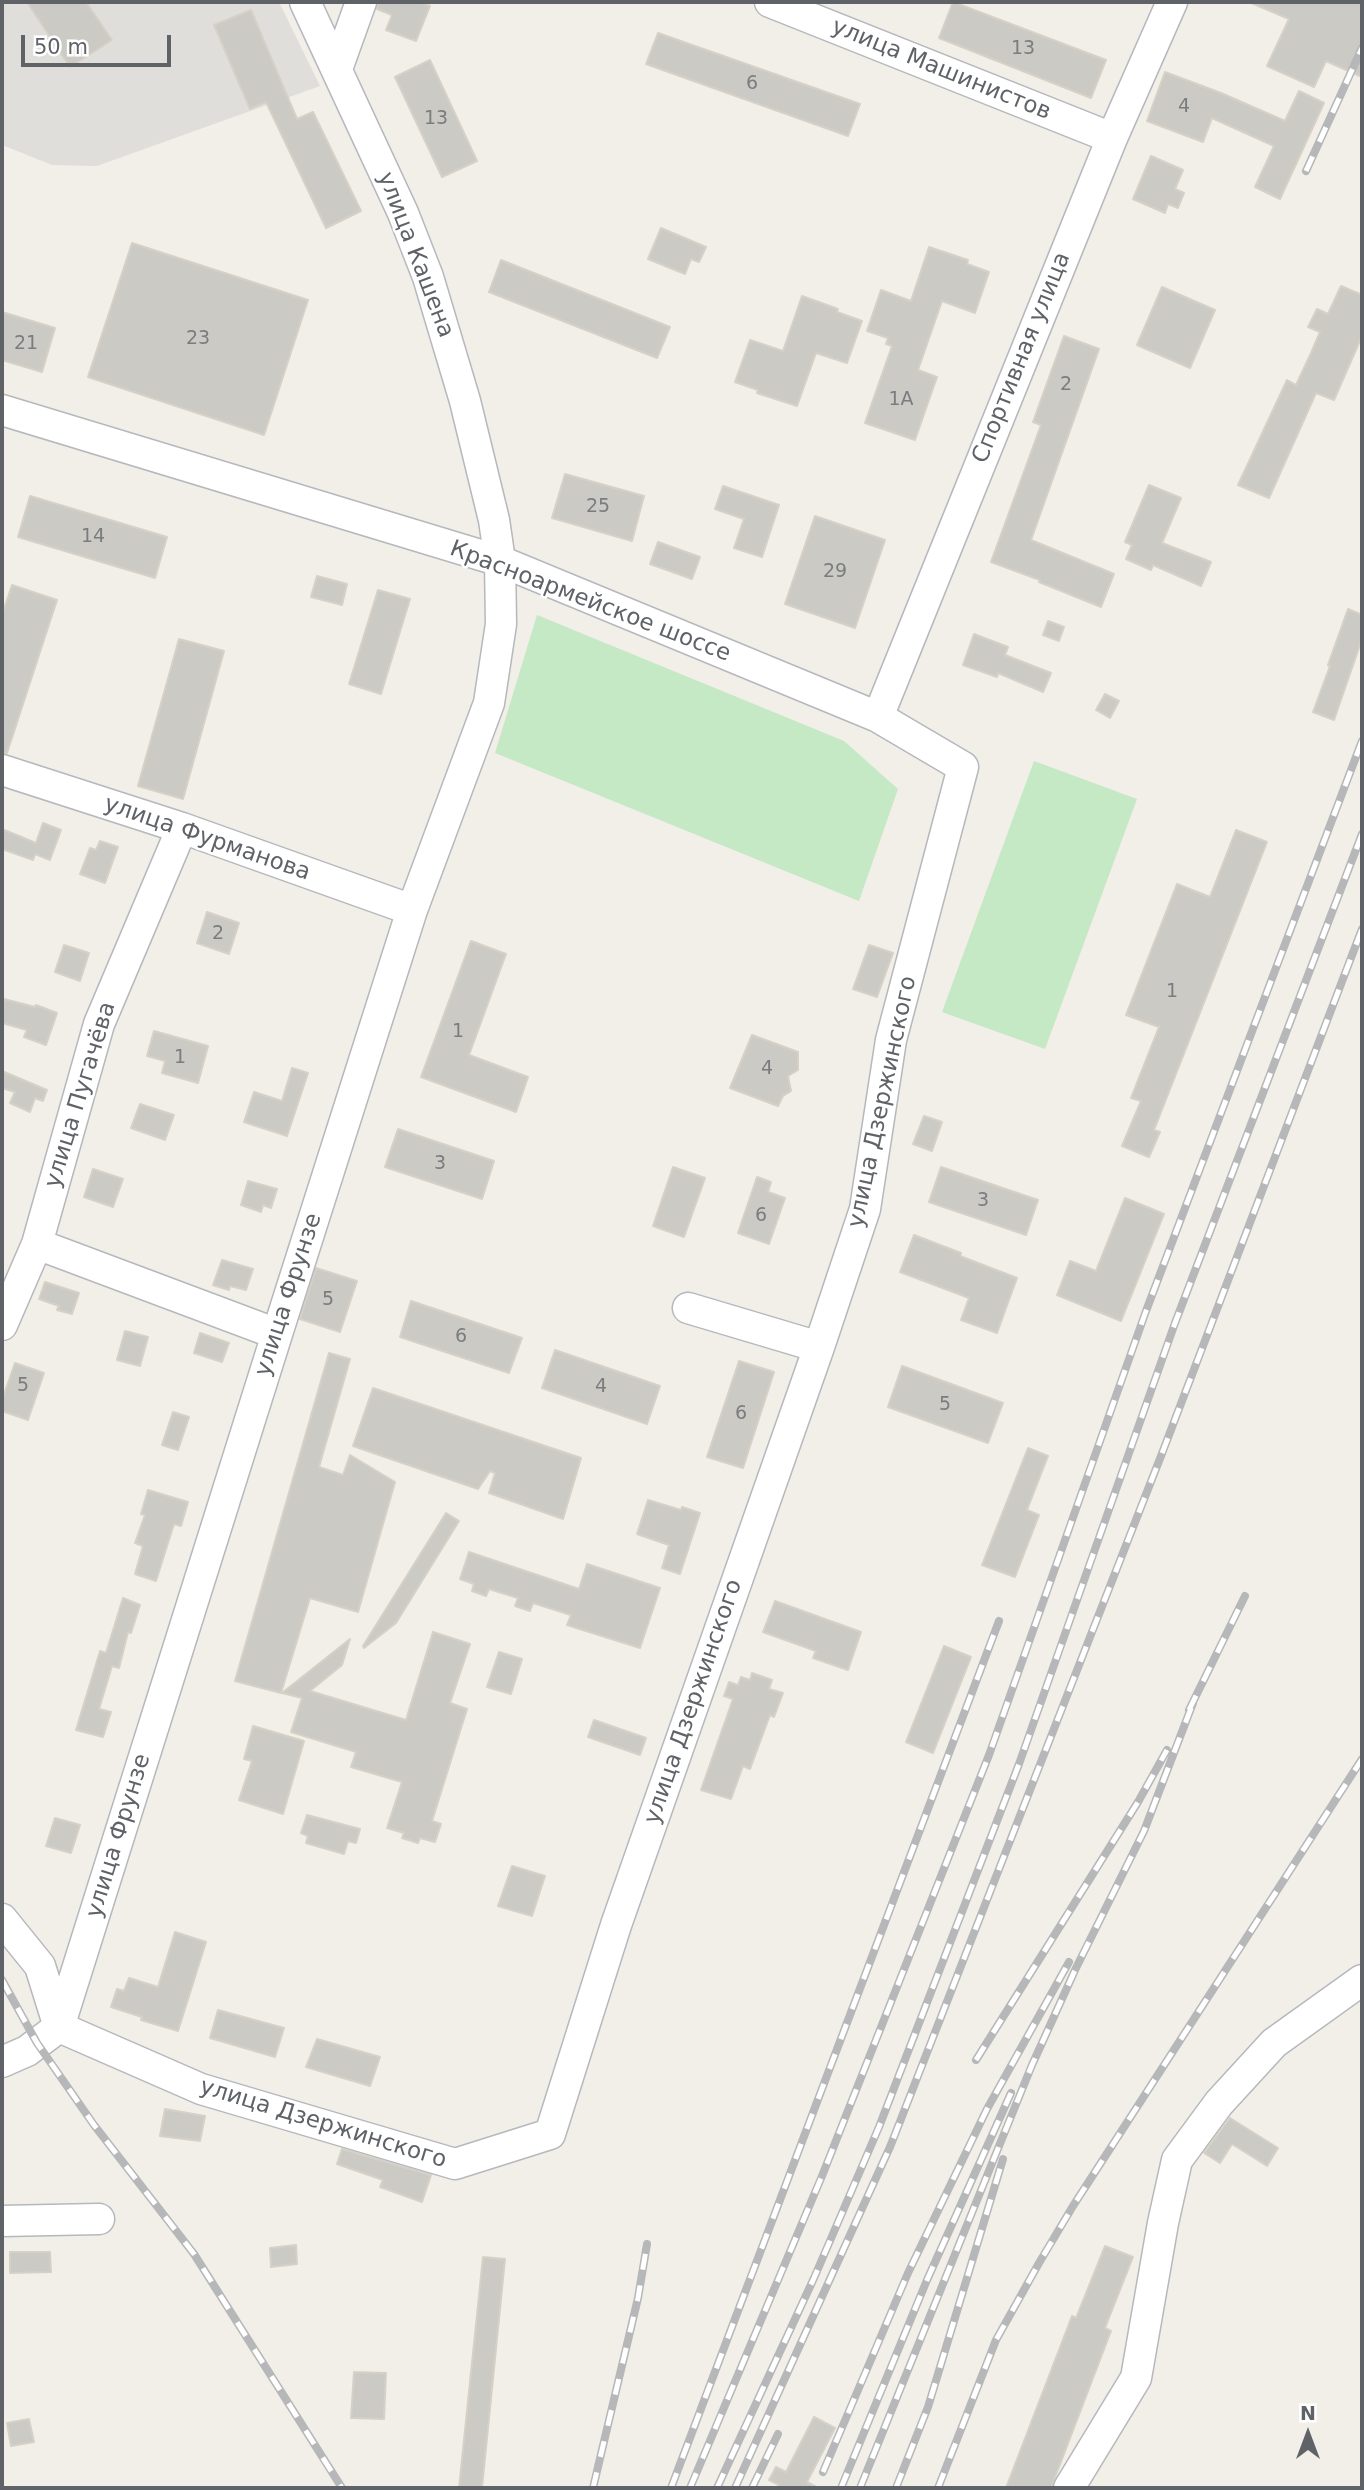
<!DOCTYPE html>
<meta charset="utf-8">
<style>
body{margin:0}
#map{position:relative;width:1364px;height:2490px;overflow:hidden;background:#f1efe8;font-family:"DejaVu Sans",sans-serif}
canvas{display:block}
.frame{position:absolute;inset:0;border:4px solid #5f6368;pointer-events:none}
.north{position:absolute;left:1273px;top:2399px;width:70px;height:70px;-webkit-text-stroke:5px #fff;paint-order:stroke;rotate:0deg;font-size:19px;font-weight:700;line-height:28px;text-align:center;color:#5f6368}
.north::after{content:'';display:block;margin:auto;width:24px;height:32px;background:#5f6368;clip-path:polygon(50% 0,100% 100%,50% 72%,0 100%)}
.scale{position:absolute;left:21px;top:35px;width:150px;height:32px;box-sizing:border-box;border:4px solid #5f6368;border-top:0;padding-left:9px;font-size:21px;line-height:24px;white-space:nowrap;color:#5f6368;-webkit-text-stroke:5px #fff;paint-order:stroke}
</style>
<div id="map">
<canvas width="1364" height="2490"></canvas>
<div class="frame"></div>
<div class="north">N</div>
<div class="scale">50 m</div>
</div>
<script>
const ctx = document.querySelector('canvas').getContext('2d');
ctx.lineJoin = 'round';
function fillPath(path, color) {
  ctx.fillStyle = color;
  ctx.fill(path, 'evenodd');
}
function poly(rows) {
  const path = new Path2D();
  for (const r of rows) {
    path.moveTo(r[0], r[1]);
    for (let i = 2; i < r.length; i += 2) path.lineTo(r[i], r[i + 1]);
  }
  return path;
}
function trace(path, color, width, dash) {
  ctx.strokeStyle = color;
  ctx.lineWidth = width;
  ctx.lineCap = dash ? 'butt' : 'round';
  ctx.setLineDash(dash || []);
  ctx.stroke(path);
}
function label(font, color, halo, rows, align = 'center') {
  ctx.font = font + ' "DejaVu Sans",sans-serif';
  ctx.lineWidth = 5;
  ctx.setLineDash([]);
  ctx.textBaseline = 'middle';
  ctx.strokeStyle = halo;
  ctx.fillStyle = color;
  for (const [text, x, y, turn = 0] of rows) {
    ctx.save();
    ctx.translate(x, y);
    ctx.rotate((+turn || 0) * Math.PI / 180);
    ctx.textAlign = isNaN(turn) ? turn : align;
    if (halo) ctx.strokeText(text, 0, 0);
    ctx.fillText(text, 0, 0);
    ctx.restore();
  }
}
const industrial = poly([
 [2,2,279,2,320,86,97,166,52,165,2,145]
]);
const green = poly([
 [537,615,844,741,898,789,859,901,495,753],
 [1034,761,1137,799,1045,1049,942,1012]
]);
const building = poly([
 [27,2,86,2,112,40,70,67,27,2],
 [378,2,420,2,430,6,416,41,386,30,392,15,377,9,378,2],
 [953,2,1106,60,1091,98,939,38,953,2],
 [1249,2,1362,2,1362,77,1326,61,1314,87,1267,66,1289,19,1249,2],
 [251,10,297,119,313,112,361,211,326,228,266,102,250,109,214,25,251,10],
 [658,33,860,104,848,136,646,64,658,33],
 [430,60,477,161,442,177,395,77,430,60],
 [1165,72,1221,93,1285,121,1299,91,1324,103,1280,199,1255,187,1274,146,1212,118,1203,142,1147,121,1165,72],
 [1151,156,1183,170,1175,189,1184,193,1178,208,1168,204,1165,213,1133,199,1151,156],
 [661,228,706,247,699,262,691,259,685,274,648,259,661,228],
 [132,243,308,300,264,435,88,377,132,243],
 [929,247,968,260,967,264,989,272,975,313,942,301,918,370,937,377,915,440,865,423,892,346,886,344,888,338,867,331,881,290,911,301,929,247],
 [501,260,670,327,657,358,489,292,501,260],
 [1341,286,1362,295,1362,336,1334,400,1316,393,1269,498,1238,485,1287,380,1296,385,1311,353,1320,332,1308,327,1317,309,1328,314,1341,286],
 [1162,287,1215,310,1190,368,1137,345,1162,287],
 [802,296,838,309,837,312,862,321,847,363,816,353,797,406,757,393,758,390,735,382,750,340,783,351,802,296],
 [2,312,55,328,42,372,2,360,2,312],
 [1064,336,1099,349,1031,540,1114,574,1101,607,1039,582,1040,580,991,562,1041,425,1033,422,1064,336],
 [565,474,644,496,632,541,552,518,565,474],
 [1149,485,1181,498,1162,543,1211,562,1201,586,1153,565,1151,570,1126,559,1132,545,1125,542,1149,485],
 [723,486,779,505,762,557,734,548,744,519,715,509,723,486],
 [30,496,167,537,155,578,18,537,30,496],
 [815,516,885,540,855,628,785,604,815,516],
 [658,542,700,557,692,579,650,564,658,542],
 [317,576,347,584,342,605,311,597,317,576],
 [12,585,57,600,7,753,2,753,2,615,12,585],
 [378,590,410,599,381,694,349,684,378,590],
 [1348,609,1362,615,1362,639,1334,720,1313,712,1330,666,1328,665,1348,609],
 [1048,621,1064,627,1059,641,1043,635,1048,621],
 [974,634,1008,647,1005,655,1051,673,1043,692,998,673,997,677,963,665,974,634],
 [179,639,224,651,183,799,138,786,179,639],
 [1105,694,1119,701,1110,718,1096,710,1105,694],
 [43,823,61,830,50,860,35,854,33,860,2,849,2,829,36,843,43,823],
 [1236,830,1267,842,1154,1130,1160,1132,1149,1157,1122,1146,1141,1101,1131,1098,1159,1027,1126,1015,1177,884,1210,897,1236,830],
 [100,841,118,847,105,883,80,874,90,848,96,850,100,841],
 [207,912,239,923,229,954,197,943,207,912],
 [471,941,506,954,469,1055,528,1077,516,1112,421,1077,471,941],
 [64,945,89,953,80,981,55,972,64,945],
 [869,945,893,953,877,997,853,989,869,945],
 [4,999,35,1007,36,1005,57,1013,46,1045,24,1037,27,1030,2,1023,4,999],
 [154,1031,208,1046,198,1083,162,1073,165,1061,147,1056,154,1031],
 [752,1035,798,1052,798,1070,788,1076,791,1091,783,1096,778,1106,730,1088,752,1035],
 [292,1068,308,1073,287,1136,244,1122,254,1092,282,1101,292,1068],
 [2,1071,47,1090,43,1101,35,1098,30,1112,10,1103,15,1092,2,1088,2,1071],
 [140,1104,174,1115,165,1140,131,1128,140,1104],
 [924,1116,942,1122,932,1151,913,1144,924,1116],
 [398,1129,494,1161,482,1199,385,1167,398,1129],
 [673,1167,705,1178,684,1237,653,1226,673,1167],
 [941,1167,1038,1200,1026,1235,929,1202,941,1167],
 [93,1169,123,1179,113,1207,84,1197,93,1169],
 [757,1177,771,1182,768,1192,785,1198,769,1244,738,1233,757,1177],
 [248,1181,277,1189,271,1208,263,1205,261,1212,241,1205,248,1181],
 [1125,1198,1164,1214,1121,1321,1057,1295,1070,1261,1096,1271,1125,1198],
 [914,1235,961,1253,960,1256,1017,1278,997,1333,961,1320,969,1298,900,1272,914,1235],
 [222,1260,253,1269,246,1290,230,1286,229,1290,213,1285,222,1260],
 [316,1268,357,1281,340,1332,300,1319,316,1268],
 [45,1282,79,1293,72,1314,57,1310,59,1306,39,1299,45,1282],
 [411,1301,522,1338,509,1373,400,1337,411,1301],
 [125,1331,148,1337,140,1366,117,1360,125,1331],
 [200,1333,229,1343,222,1362,194,1353,200,1333],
 [555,1350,660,1386,647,1424,542,1388,555,1350],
 [329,1353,350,1359,319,1467,343,1475,350,1455,395,1482,358,1612,310,1598,281,1693,235,1681,329,1353],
 [739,1361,774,1372,743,1468,707,1457,739,1361],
 [15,1363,44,1373,28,1420,2,1411,2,1400,15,1363],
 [902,1366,1003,1403,988,1443,888,1407,902,1366],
 [373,1388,581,1458,563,1519,489,1493,495,1473,490,1471,478,1489,353,1446,373,1388],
 [173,1412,189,1417,178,1450,162,1445,173,1412],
 [1028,1448,1048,1456,1027,1510,1039,1515,1015,1577,982,1565,1028,1448],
 [148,1490,188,1502,181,1526,174,1524,156,1581,135,1574,143,1546,135,1543,145,1515,141,1514,148,1490],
 [648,1500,681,1510,682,1507,700,1513,680,1574,662,1568,669,1545,637,1534,648,1500],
 [446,1513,459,1521,396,1623,364,1648,363,1646,446,1513],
 [469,1552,579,1589,587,1564,660,1588,640,1648,567,1625,571,1615,533,1603,530,1611,515,1606,518,1598,489,1589,486,1596,472,1591,474,1584,460,1579,469,1552],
 [123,1598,140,1605,131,1633,128,1632,119,1668,112,1666,99,1709,111,1712,103,1737,76,1730,100,1651,106,1653,123,1598],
 [775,1601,861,1632,848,1670,813,1658,816,1651,763,1632,775,1601],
 [433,1632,470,1644,450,1703,467,1709,432,1821,441,1824,435,1842,420,1838,418,1843,402,1838,404,1833,387,1828,402,1782,351,1767,356,1752,291,1732,302,1698,282,1693,350,1639,342,1665,310,1691,406,1720,433,1632],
 [944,1646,971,1657,933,1753,906,1742,944,1646],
 [499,1652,522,1659,511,1694,487,1687,499,1652],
 [752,1673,772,1680,769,1689,783,1693,774,1717,770,1715,750,1769,743,1766,731,1799,701,1790,733,1699,724,1696,729,1682,738,1685,741,1677,750,1680,752,1673],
 [594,1720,646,1738,640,1755,588,1737,594,1720],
 [253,1726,304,1741,283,1814,239,1800,252,1761,244,1759,253,1726],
 [307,1815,360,1829,356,1843,348,1841,344,1854,306,1843,308,1836,301,1833,307,1815],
 [55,1818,80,1825,71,1853,46,1846,55,1818],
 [512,1866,545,1876,532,1916,498,1906,512,1866],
 [175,1932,206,1942,178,2031,141,2020,142,2017,111,2007,117,1989,124,1991,129,1978,158,1987,175,1932],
 [218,2010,284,2028,275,2057,210,2038,218,2010],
 [317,2039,380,2057,370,2086,306,2067,317,2039],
 [165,2109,205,2116,200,2141,160,2136,165,2109],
 [1230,2118,1278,2148,1267,2166,1232,2144,1220,2163,1204,2153,1230,2118],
 [342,2149,431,2175,422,2202,380,2187,383,2180,337,2164,342,2149],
 [296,2245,297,2264,271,2267,270,2248,296,2245],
 [1105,2246,1133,2257,1105,2328,1111,2331,1051,2488,1006,2488,1072,2316,1076,2318,1105,2246],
 [10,2252,50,2252,51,2272,10,2273,10,2252],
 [483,2257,505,2259,482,2488,459,2488,483,2257],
 [354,2372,386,2373,384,2419,351,2418,354,2372],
 [814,2417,835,2428,807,2482,818,2488,777,2488,779,2485,769,2480,776,2467,786,2472,814,2417],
 [29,2419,34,2442,11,2446,7,2423,29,2419]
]);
const minor = poly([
 [770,2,1112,138],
 [337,69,361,2],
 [2,410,500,561,878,717,963,767,891,1040,865,1209,819,1347,616,1925,550,2134,455,2164,201,2089,59,2027],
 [878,717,1112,138,1172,2],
 [2,770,182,828,412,910],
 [37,1244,277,1334],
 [688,1308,819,1347],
 [2,1325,37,1244,99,1024,182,828],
 [2,1919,40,1966,59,2027],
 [59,2027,277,1334,412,910,489,703,501,624,500,561,494,520,465,401,428,277,403,213,305,2],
 [2,2062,27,2051,59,2027],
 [2,2221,99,2219],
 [1069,2488,1136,2378,1163,2223,1177,2160,1219,2103,1274,2043,1362,1980]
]);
const rail = poly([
 [1306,171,1362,48],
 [1189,1710,1245,1596],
 [2,1980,37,2043,94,2125,194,2254,342,2488],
 [976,2060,1138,1802,1167,1750],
 [823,2472,908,2273,987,2109,1069,1962],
 [593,2488,638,2298,647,2244],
 [671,2488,999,1621],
 [690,2488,822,2176,989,1755,1146,1311,1362,741],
 [717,2488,814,2278,879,2127,1019,1764,1175,1323,1362,834],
 [735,2488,890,2147,1161,1456,1362,929],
 [752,2488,778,2434],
 [841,2488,927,2280,1011,2093],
 [860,2488,1032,2065,1076,1968,1144,1831,1193,1703],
 [896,2488,928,2407,1003,2159],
 [938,2488,996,2340,1039,2263,1073,2206,1362,1759]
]);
const numberNames = [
 ["13",1023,49],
 ["6",752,84],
 ["4",1184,107],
 ["13",436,119],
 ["23",198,339],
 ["21",26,344],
 ["2",1066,385],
 ["1А",901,400],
 ["25",598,507],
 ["14",93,537],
 ["29",835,572],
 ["2",218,934],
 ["1",1172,992],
 ["1",458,1032],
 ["1",180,1058],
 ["4",767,1069],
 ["3",440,1164],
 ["3",983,1201],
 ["6",761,1216],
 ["5",328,1300],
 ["6",461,1337],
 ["5",23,1386],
 ["4",601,1387],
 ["5",945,1405],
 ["6",741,1414]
];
const streetNames = [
 ["улица Машинистов",941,70,22],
 ["улица Кашена",415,255,69],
 ["Спортивная улица",1022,358,-68],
 ["Красноармейское шоссе",590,602,21],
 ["улица Фурманова",207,839,19],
 ["улица Пугачёва",81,1095,-73],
 ["улица Дзержинского",883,1102,-78],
 ["улица Фрунзе",289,1295,-72],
 ["улица Дзержинского",694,1702,-71],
 ["улица Фрунзе",119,1836,-73],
 ["улица Дзержинского",323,2124,17]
];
fillPath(industrial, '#e0deda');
fillPath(green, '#c5e8c5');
fillPath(building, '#cccac5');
trace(building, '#d6d1c6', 2);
trace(minor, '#b5b8bc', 33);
trace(minor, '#fff', 30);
trace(rail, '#b6b7b8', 8);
trace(rail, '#fff', 5, [16]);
label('19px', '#7a7d7f', null, numberNames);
label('23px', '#5f6368', '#fff', streetNames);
</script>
